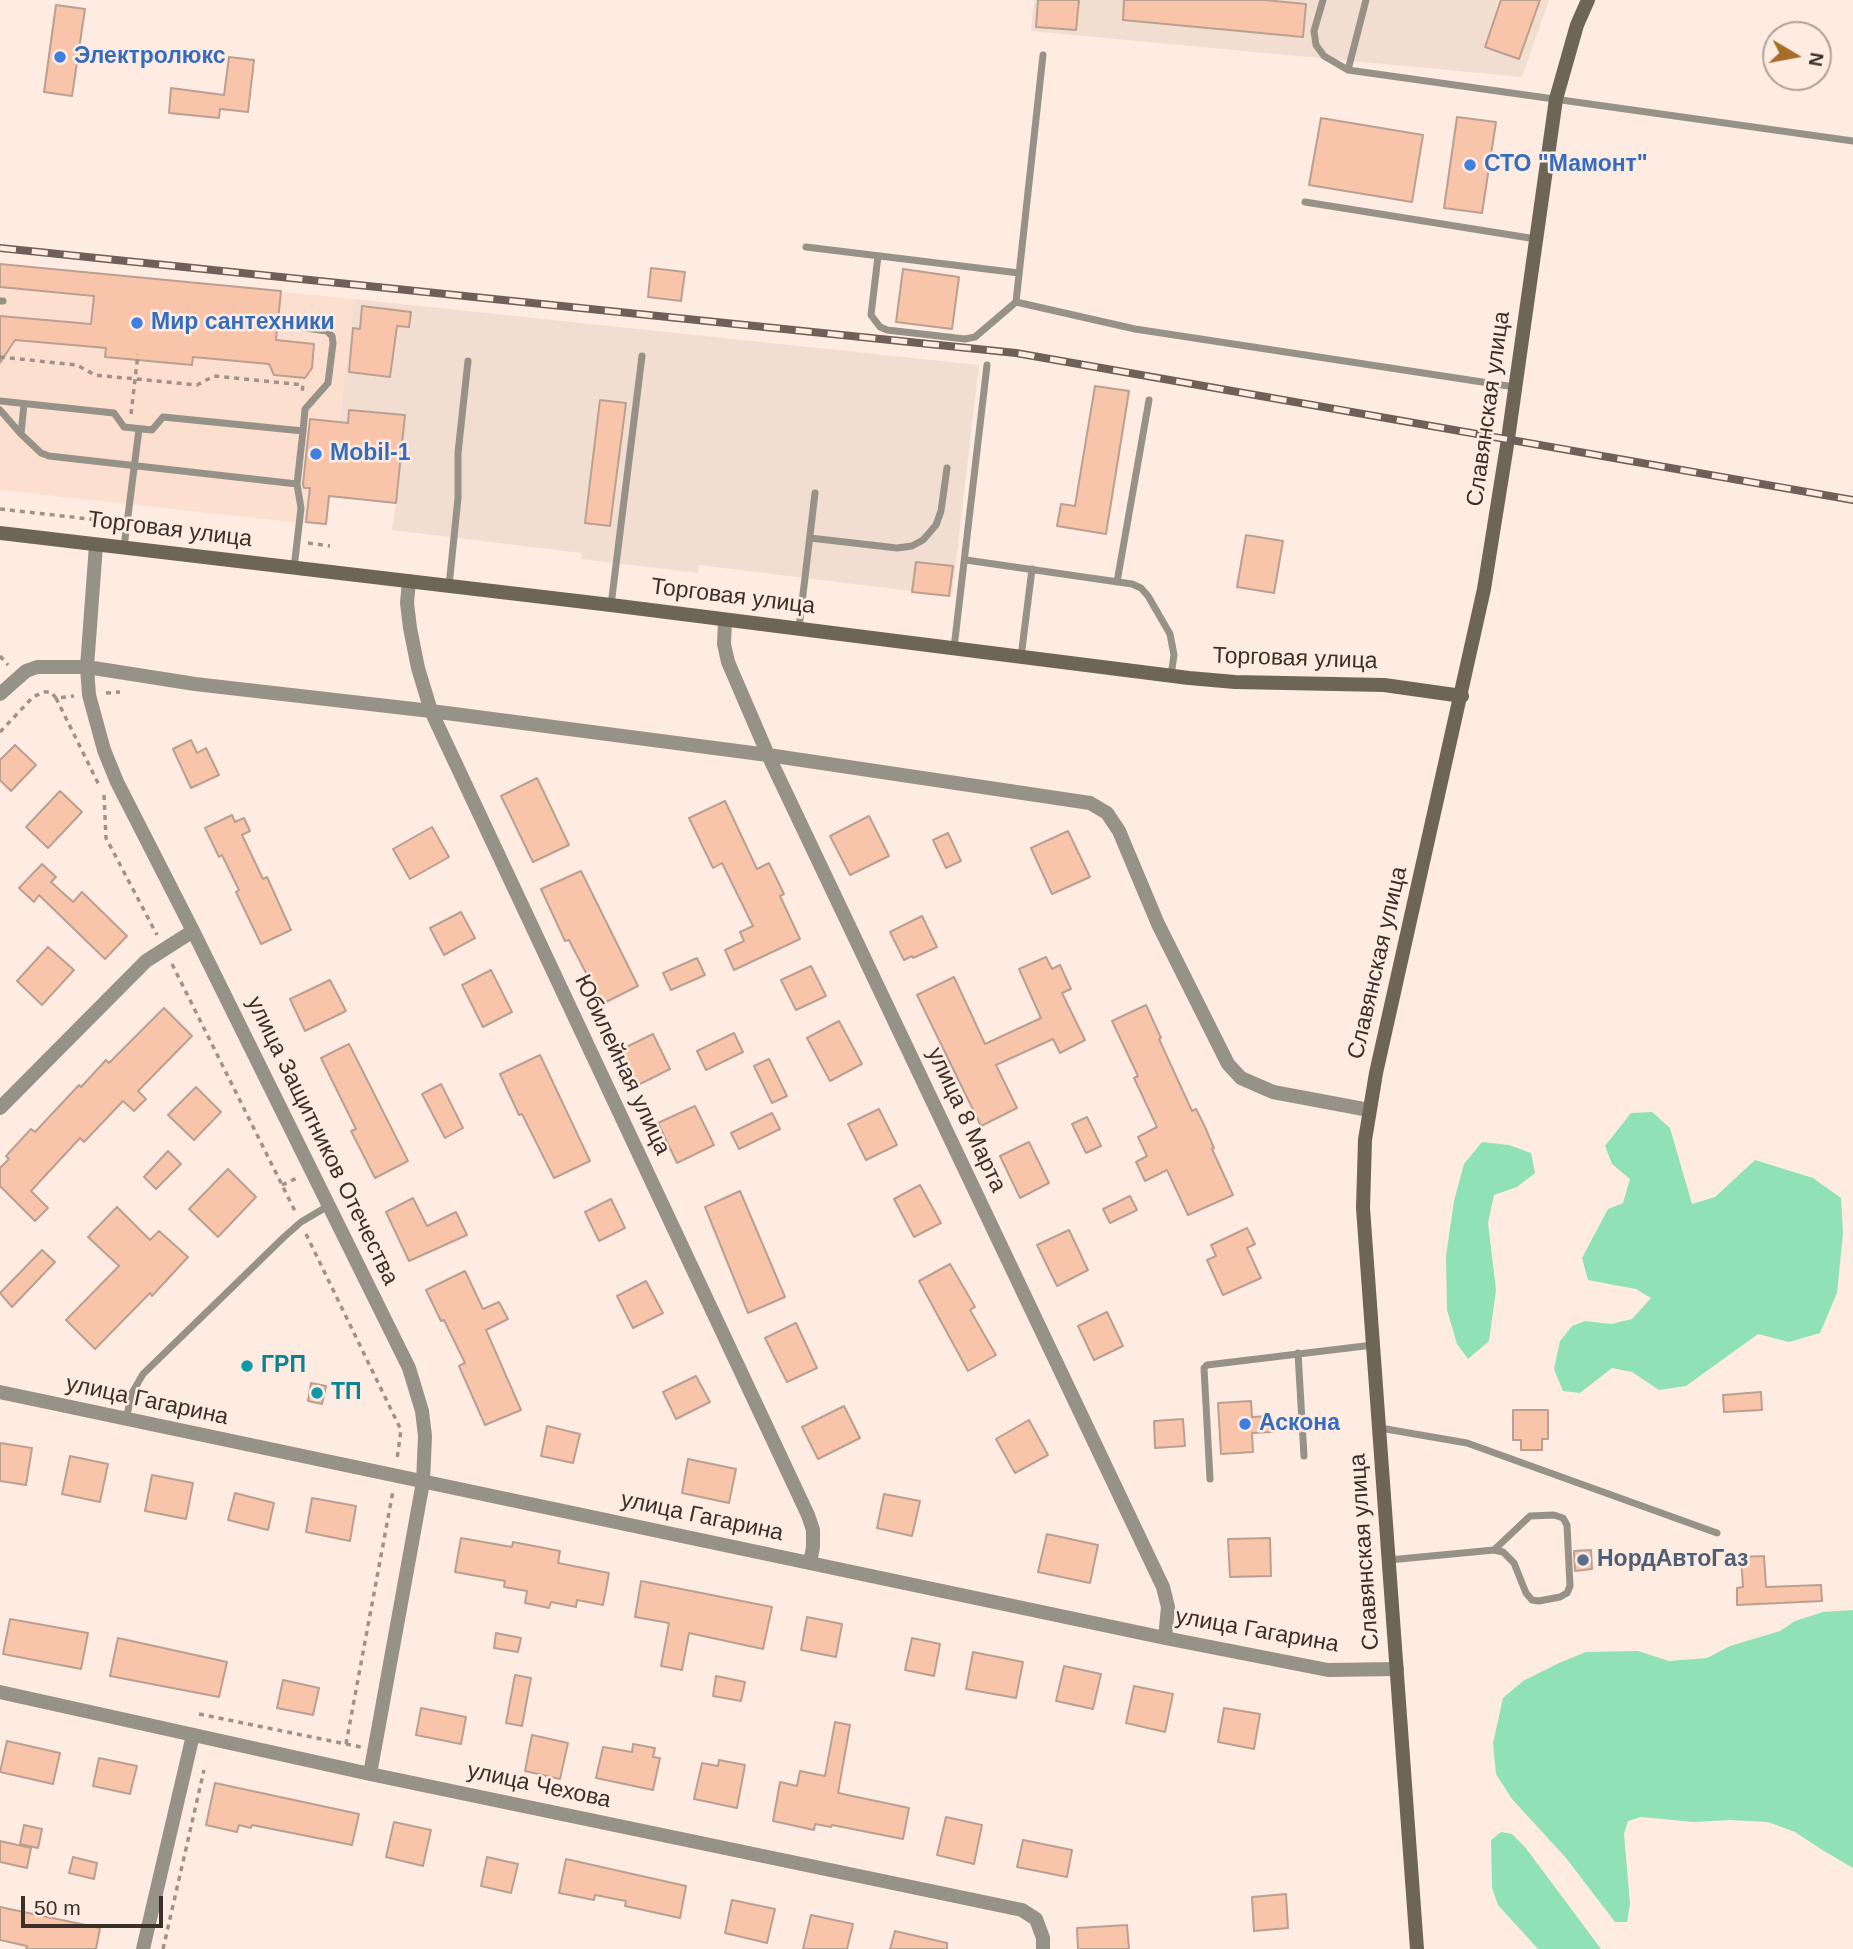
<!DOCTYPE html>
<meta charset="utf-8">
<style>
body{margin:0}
#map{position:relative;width:1853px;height:1949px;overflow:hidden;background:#feece3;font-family:Helvetica,sans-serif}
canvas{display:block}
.north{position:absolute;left:1762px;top:21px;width:70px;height:70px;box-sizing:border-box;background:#feece3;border:2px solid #b0a099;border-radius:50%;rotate:100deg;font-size:19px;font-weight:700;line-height:28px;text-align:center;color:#3a2f29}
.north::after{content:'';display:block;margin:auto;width:24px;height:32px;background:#a46d29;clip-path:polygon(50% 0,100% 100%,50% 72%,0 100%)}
.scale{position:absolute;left:21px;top:1896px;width:142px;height:32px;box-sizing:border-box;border:4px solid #3a2f29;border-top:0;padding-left:9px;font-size:21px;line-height:24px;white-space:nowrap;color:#3a2f29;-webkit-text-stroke:5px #feece3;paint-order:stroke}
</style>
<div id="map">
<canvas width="1853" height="1949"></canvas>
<div class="north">N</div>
<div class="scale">50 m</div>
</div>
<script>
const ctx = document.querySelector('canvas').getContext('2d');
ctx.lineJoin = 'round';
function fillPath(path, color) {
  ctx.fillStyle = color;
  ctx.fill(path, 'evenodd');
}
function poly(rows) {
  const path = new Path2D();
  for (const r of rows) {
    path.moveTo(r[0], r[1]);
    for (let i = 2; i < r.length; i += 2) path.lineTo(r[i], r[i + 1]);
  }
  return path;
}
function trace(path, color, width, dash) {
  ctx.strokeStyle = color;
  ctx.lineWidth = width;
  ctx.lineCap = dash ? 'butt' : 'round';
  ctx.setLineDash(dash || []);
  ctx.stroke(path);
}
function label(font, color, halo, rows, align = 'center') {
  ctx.font = font + ' Helvetica,sans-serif';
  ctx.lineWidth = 5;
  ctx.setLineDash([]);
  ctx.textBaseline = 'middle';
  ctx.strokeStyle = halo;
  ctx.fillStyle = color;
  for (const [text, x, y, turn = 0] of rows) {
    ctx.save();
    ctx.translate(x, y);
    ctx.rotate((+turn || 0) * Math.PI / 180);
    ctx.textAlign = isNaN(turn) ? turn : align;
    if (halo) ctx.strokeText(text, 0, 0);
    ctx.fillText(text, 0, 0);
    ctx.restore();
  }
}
const built = poly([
 [0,264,354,299,327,526,0,490]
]);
const industrial = poly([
 [1034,0,1549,0,1522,77,1031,31],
 [354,299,979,365,952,596,699,565,698,573,581,559,581,553,392,530,396,503,331,496]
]);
const green = poly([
 [1652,1112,1670,1128,1692,1204,1715,1197,1755,1160,1813,1178,1841,1198,1843,1233,1837,1293,1820,1333,1789,1342,1758,1334,1686,1386,1659,1390,1632,1372,1612,1368,1580,1393,1563,1391,1554,1369,1560,1341,1572,1326,1585,1321,1611,1324,1632,1319,1651,1298,1636,1289,1588,1280,1582,1258,1608,1209,1623,1203,1630,1179,1612,1164,1605,1146,1631,1113],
 [1482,1142,1509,1145,1531,1153,1535,1173,1517,1187,1494,1195,1488,1223,1496,1290,1489,1341,1468,1359,1457,1344,1447,1310,1446,1256,1454,1201,1464,1164],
 [1853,1610,1853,1868,1824,1851,1795,1832,1768,1822,1730,1820,1694,1822,1641,1817,1628,1821,1624,1834,1630,1904,1627,1922,1615,1922,1566,1858,1512,1799,1496,1774,1493,1743,1503,1698,1523,1681,1559,1663,1586,1652,1638,1651,1669,1661,1707,1658,1730,1646,1780,1631,1795,1621,1823,1612],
 [1501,1832,1512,1834,1525,1847,1601,1949,1538,1949,1498,1905,1492,1888,1491,1840]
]);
const building = poly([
 [1038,0,1079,0,1076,30,1036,27,1038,0],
 [1124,0,1264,0,1306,4,1303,37,1123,20,1124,0],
 [1501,0,1540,0,1519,59,1485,47,1501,0],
 [56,5,85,9,72,96,44,92,56,5],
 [229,57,254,60,248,112,220,109,219,118,169,113,171,88,224,95,229,57],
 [1457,117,1496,122,1482,213,1444,208,1457,117],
 [1321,118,1423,135,1412,202,1309,185,1321,118],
 [0,264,281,291,276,340,314,344,312,368,305,378,274,375,269,364,193,357,192,365,105,357,106,348,15,340,0,363,0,316,91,324,94,296,0,287,0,264],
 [651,268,685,272,681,301,648,297,651,268],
 [903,269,959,277,952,329,896,322,903,269],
 [362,306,411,312,409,327,397,326,390,377,349,372,353,328,360,329,362,306],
 [1095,386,1129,391,1106,534,1057,526,1061,504,1075,506,1095,386],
 [600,400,626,403,610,526,585,523,600,400],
 [349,410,405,415,396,503,329,496,326,524,306,522,310,488,304,488,303,484,310,419,348,423,349,410],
 [1246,535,1283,541,1274,593,1237,587,1246,535],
 [916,562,953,566,949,596,912,592,916,562],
 [191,740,197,753,206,748,219,775,191,788,173,749,191,740],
 [15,745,36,765,11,791,0,780,0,760,15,745],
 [537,778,569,845,533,862,501,796,537,778],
 [60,791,82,812,48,848,26,827,60,791],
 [725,801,757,869,769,863,784,894,780,896,800,939,734,970,725,950,744,941,740,932,753,926,722,863,713,868,689,818,725,801],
 [232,815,235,822,244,818,250,831,242,835,263,879,267,877,291,930,261,944,236,892,239,890,222,855,219,857,205,828,232,815],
 [869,816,889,856,850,875,830,836,869,816],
 [432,827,449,857,410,879,393,849,432,827],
 [1068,831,1090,877,1052,894,1031,848,1068,831],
 [948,833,961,861,946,868,933,840,948,833],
 [42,864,56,877,51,882,73,902,82,892,127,936,105,959,39,895,34,902,19,888,42,864],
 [581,871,638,986,602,1004,569,940,565,941,541,889,581,871],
 [461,912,475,938,444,955,430,928,461,912],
 [922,916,937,947,913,958,912,956,904,960,890,932,922,916],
 [48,947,74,970,42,1005,17,981,48,947],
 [1046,957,1052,969,1060,965,1071,989,1062,993,1085,1040,1060,1053,1053,1039,996,1065,1017,1108,981,1126,917,995,954,977,985,1044,1041,1018,1019,969,1046,957],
 [697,958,705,975,671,990,663,973,697,958],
 [811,966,826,996,796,1010,781,980,811,966],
 [491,970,512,1012,483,1027,462,985,491,970],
 [330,980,346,1011,305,1031,290,999,330,980],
 [1146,1005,1161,1038,1159,1039,1192,1111,1196,1109,1205,1127,1214,1148,1212,1149,1233,1195,1188,1215,1167,1170,1145,1181,1136,1162,1147,1156,1138,1137,1157,1127,1134,1078,1138,1076,1112,1021,1146,1005],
 [164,1008,192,1036,138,1091,146,1099,134,1111,123,1101,84,1142,80,1138,31,1191,48,1208,35,1221,0,1186,0,1168,9,1159,6,1156,31,1129,35,1132,79,1085,81,1087,106,1060,109,1063,164,1008],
 [839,1021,862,1064,830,1081,807,1038,839,1021],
 [734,1033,743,1052,706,1070,697,1051,734,1033],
 [653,1034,670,1069,636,1086,618,1051,653,1034],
 [349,1044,408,1161,375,1178,351,1131,356,1129,321,1058,349,1044],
 [540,1055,590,1161,554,1178,522,1114,519,1115,500,1074,540,1055],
 [769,1059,787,1096,772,1103,754,1066,769,1059],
 [441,1084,463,1128,445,1138,422,1094,441,1084],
 [196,1087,221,1112,194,1140,168,1115,196,1087],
 [695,1106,714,1145,677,1163,658,1123,695,1106],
 [879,1109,897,1145,866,1160,848,1124,879,1109],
 [772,1113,780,1129,739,1149,731,1133,772,1113],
 [1087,1117,1101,1146,1086,1153,1072,1124,1087,1117],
 [1029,1142,1049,1183,1020,1198,1000,1156,1029,1142],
 [168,1151,181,1164,156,1189,144,1177,168,1151],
 [228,1169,256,1197,218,1237,189,1209,228,1169],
 [920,1185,941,1223,914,1237,894,1199,920,1185],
 [740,1191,785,1297,748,1313,705,1207,740,1191],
 [1130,1196,1137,1210,1110,1223,1103,1209,1130,1196],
 [413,1198,427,1226,456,1212,467,1235,409,1261,386,1212,413,1198],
 [611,1199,625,1228,599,1241,585,1212,611,1199],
 [117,1207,150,1240,159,1231,188,1257,152,1296,150,1293,95,1349,66,1320,119,1266,88,1237,117,1207],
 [1247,1228,1255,1244,1247,1248,1261,1278,1223,1295,1207,1260,1216,1256,1211,1245,1247,1228],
 [1069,1230,1088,1270,1057,1286,1037,1245,1069,1230],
 [42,1250,55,1262,12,1307,0,1293,42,1250],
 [950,1264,975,1307,970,1310,996,1355,968,1371,919,1281,950,1264],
 [465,1271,483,1309,499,1302,508,1319,486,1330,521,1410,485,1425,459,1366,465,1363,444,1320,441,1321,426,1290,465,1271],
 [646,1281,663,1313,633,1328,617,1296,646,1281],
 [1107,1312,1123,1346,1094,1360,1078,1326,1107,1312],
 [796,1323,817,1368,787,1382,765,1338,796,1323],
 [696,1376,710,1402,676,1419,663,1392,696,1376],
 [311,1383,326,1386,322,1404,308,1401,311,1383],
 [1761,1392,1762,1410,1724,1412,1723,1395,1761,1392],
 [1251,1401,1252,1417,1271,1416,1272,1432,1252,1433,1253,1452,1221,1454,1218,1403,1251,1401],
 [844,1406,860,1438,818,1459,802,1427,844,1406],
 [1513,1410,1548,1410,1548,1439,1542,1439,1542,1450,1521,1450,1521,1440,1513,1440,1513,1410],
 [1183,1419,1185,1446,1155,1448,1154,1421,1183,1419],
 [1029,1420,1048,1455,1015,1473,996,1439,1029,1420],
 [547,1426,580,1434,573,1463,541,1456,547,1426],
 [0,1443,32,1448,26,1485,0,1481,0,1443],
 [70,1456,108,1464,100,1502,62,1494,70,1456],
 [688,1459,736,1469,729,1503,682,1493,688,1459],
 [152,1475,193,1483,186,1519,145,1511,152,1475],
 [235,1493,274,1503,268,1530,228,1520,235,1493],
 [884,1494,920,1501,912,1536,877,1528,884,1494],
 [312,1498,356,1506,350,1541,306,1532,312,1498],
 [1047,1534,1098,1545,1090,1583,1038,1572,1047,1534],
 [461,1538,512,1547,513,1542,560,1551,558,1563,609,1573,603,1605,577,1600,576,1607,551,1602,549,1608,525,1603,527,1591,504,1587,505,1581,455,1572,461,1538],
 [1270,1538,1271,1576,1230,1577,1228,1539,1270,1538],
 [1591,1550,1592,1569,1575,1571,1574,1551,1591,1550],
 [1764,1556,1766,1587,1821,1585,1822,1601,1737,1605,1737,1588,1743,1587,1741,1557,1764,1556],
 [641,1581,772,1607,763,1649,689,1633,682,1670,661,1666,669,1623,635,1617,641,1581],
 [807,1617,842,1624,836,1657,801,1650,807,1617],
 [10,1619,88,1633,81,1669,3,1654,10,1619],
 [496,1633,521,1638,518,1652,494,1648,496,1633],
 [118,1638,227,1662,219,1697,110,1676,118,1638],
 [912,1638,940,1644,934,1676,905,1670,912,1638],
 [973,1652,1023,1662,1016,1698,966,1689,973,1652],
 [1064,1666,1101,1674,1093,1709,1056,1701,1064,1666],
 [515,1675,531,1678,522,1726,506,1723,515,1675],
 [716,1676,745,1682,741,1701,713,1696,716,1676],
 [283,1680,319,1688,313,1715,277,1708,283,1680],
 [1134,1686,1173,1694,1165,1732,1126,1723,1134,1686],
 [421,1708,466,1717,461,1744,416,1735,421,1708],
 [1224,1708,1260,1714,1254,1749,1218,1742,1224,1708],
 [835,1722,850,1725,838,1793,909,1808,903,1839,832,1825,831,1827,815,1824,814,1830,773,1821,780,1782,797,1786,800,1771,825,1776,835,1722],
 [532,1735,568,1743,560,1779,525,1771,532,1735],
 [7,1741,60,1753,53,1784,0,1772,7,1741],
 [633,1744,655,1748,653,1757,660,1758,653,1790,596,1778,603,1747,632,1752,633,1744],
 [99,1758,137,1766,130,1794,93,1786,99,1758],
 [719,1760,745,1765,737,1808,694,1799,702,1763,718,1766,719,1760],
 [215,1783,359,1814,352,1845,252,1825,251,1828,239,1825,237,1832,206,1825,215,1783],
 [946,1817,982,1825,974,1864,937,1855,946,1817],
 [394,1822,431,1830,423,1866,386,1857,394,1822],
 [24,1825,42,1829,38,1848,20,1844,24,1825],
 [1023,1840,1072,1850,1067,1877,1017,1867,1023,1840],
 [0,1841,31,1848,27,1868,0,1862,0,1841],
 [73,1857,97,1863,94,1879,69,1873,73,1857],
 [487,1857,518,1864,511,1893,481,1886,487,1857],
 [566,1859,686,1886,680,1918,625,1906,626,1901,595,1895,594,1900,559,1893,566,1859],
 [1286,1894,1288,1928,1254,1931,1252,1897,1286,1894],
 [732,1900,775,1909,767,1943,725,1933,732,1900],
 [0,1907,100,1928,96,1949,26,1949,27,1946,0,1940,0,1907],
 [811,1915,853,1924,847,1949,803,1949,811,1915],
 [1127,1925,1129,1949,1078,1949,1077,1928,1127,1925],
 [895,1931,947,1943,947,1949,890,1949,895,1931]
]);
const path = poly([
 [0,357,77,365,95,375,197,385,214,376,303,385,302,392],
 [131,414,138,354],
 [0,509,116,522],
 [308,543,330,546],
 [0,656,8,665],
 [106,693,120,692],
 [56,698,99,785],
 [0,732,33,697,44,692,51,692,56,698,74,696],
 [104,795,106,838,157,935],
 [172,964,295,1211],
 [324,1163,335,1158],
 [282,1185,299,1177],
 [306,1234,401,1430,397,1459],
 [199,1714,346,1744,393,1491],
 [346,1744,361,1747],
 [163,1949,204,1770]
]);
const lane = poly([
 [1323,0,1314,31,1316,45,1324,56,1348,70,1853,141],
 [1043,55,1016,302,1135,329,1515,387],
 [1348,70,1366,0],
 [1305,202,1536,239],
 [806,247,1019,273],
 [878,256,871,315,880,327,887,330,965,339,975,337,1016,302],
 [0,301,3,301],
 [292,326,327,331,332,336,333,343,328,383,305,409,303,431],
 [0,401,114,413,124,427,152,430,163,417,303,431,297,484,301,508,294,568],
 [24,404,21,434,41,453,49,456,297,484],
 [0,410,21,434],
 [810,538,897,548,912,546,923,540,936,525,941,511,947,468],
 [124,547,139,429],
 [966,560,1132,584,1141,588,1148,596,1170,634,1174,655,1171,675],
 [1117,582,1149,400],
 [449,586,458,498,458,453,468,361],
 [611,605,642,356],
 [799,628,815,493],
 [954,648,987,365],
 [1021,657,1032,569],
 [1298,1353,1304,1456],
 [126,1419,132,1393,143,1374,284,1237,301,1222,328,1206],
 [1380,1428,1467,1443,1717,1533],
 [1210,1479,1204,1368,1207,1365,1373,1345],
 [1389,1560,1494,1550,1503,1552,1514,1563,1526,1593,1532,1600,1539,1601,1560,1597,1567,1593,1570,1586,1567,1525,1563,1518,1554,1515,1530,1516,1494,1550]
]);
const street = poly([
 [96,545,87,667,89,695,104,750,117,782,193,931,409,1368,422,1411,425,1436,423,1482,370,1774],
 [409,581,407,603,410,628,418,668,431,711,808,1515,813,1530,813,1547,810,1563],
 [725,620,724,644,728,662,768,755,1163,1587,1168,1607,1165,1638],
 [0,694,26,671,37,667,87,667,195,684,431,711,768,755,1090,803,1107,813,1119,831,1158,924,1228,1064,1241,1078,1273,1092,1369,1110],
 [0,1108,146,961,193,931],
 [0,1392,1165,1638,1328,1670,1397,1669],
 [0,1692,370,1774,1022,1910,1036,1919,1043,1938,1043,1949],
 [143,1949,193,1735]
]);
const secondary = poly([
 [0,533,611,605,1189,678,1235,682,1384,685,1462,696],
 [1417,1949,1363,1208,1365,1140,1376,1073,1484,589,1508,439,1556,99,1577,25,1588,0]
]);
const rail = poly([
 [0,248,1016,353,1853,500]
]);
const markers = [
 [60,57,7,"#3f7fe0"],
 [1470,165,7,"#3f7fe0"],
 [137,323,7,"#3f7fe0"],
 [316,454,7,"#3f7fe0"],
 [247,1366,7,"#0f9aa8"],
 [317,1393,7,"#0f9aa8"],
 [1245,1424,7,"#3f7fe0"],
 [1583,1560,7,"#5c6f8a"]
];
const shopNames = [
 ["Электролюкс",74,57],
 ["СТО \"Мамонт\"",1484,165],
 ["Мир сантехники",151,323],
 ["Mobil-1",330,454],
 ["Аскона",1259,1424]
];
const streetNames = [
 ["Славянская улица",1489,409,-82],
 ["Торговая улица",170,530,7],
 ["Торговая улица",733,597,7],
 ["Торговая улица",1295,659,2],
 ["Славянская улица",1378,963,-77],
 ["Юбилейная улица",622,1065,65],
 ["улица 8 Марта",966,1120,65],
 ["улица Защитников Отечества",322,1141,64],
 ["улица Гагарина",147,1401,12],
 ["улица Гагарина",702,1517,12],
 ["Славянская улица",1365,1552,-94],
 ["улица Гагарина",1257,1631,10],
 ["улица Чехова",539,1786,12]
];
const cultureNames = [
 ["ГРП",261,1366],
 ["ТП",331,1393]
];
const serviceNames = [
 ["НордАвтоГаз",1597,1560]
];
fillPath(built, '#fddfd0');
fillPath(industrial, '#f2ded0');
fillPath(green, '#90e1b7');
fillPath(building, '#f8c5ab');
trace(building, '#bb9f91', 2);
trace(path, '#a0918a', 3.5, [5, 5]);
trace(lane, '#979287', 7);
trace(street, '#979287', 14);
trace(secondary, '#6d6656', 14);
trace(rail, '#6d6059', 8);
trace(rail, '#feece3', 5, [16]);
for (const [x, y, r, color] of markers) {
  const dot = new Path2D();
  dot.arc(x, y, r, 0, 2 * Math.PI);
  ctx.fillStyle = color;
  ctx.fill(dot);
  trace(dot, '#feece3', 2.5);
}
label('bold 23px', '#366cbe', '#feece3', shopNames, 'left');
label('23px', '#3a2f29', '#feece3', streetNames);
label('bold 23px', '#0d838f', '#feece3', cultureNames, 'left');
label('bold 23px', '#4e5e75', '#feece3', serviceNames, 'left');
</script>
